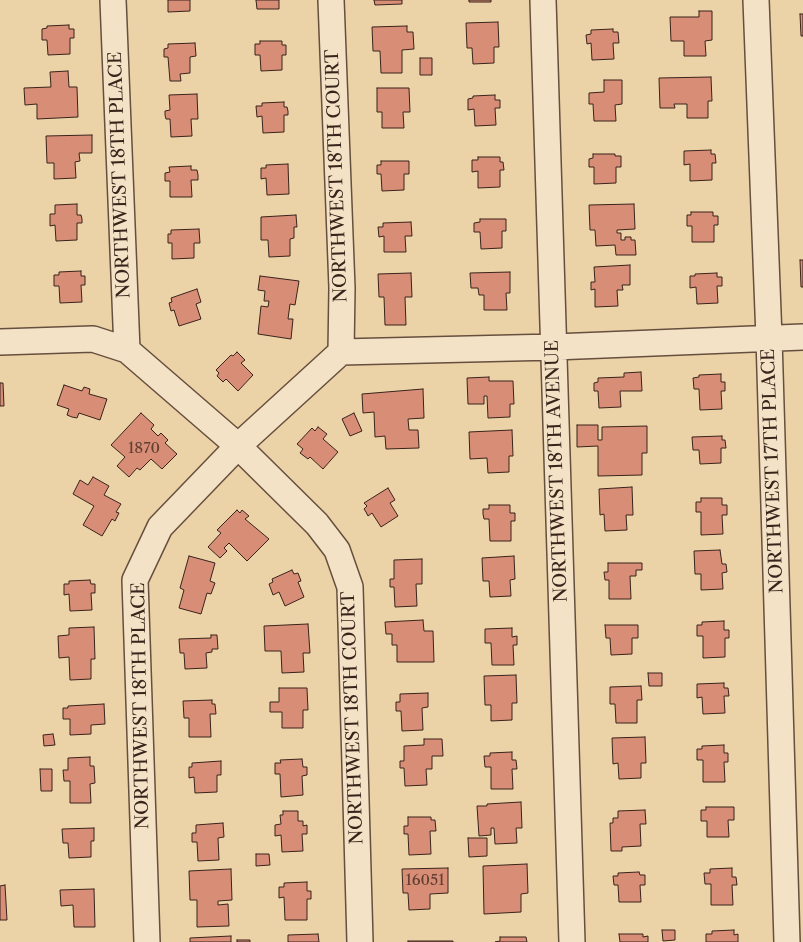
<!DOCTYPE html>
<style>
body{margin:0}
canvas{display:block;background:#ecd2a7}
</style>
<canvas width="803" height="942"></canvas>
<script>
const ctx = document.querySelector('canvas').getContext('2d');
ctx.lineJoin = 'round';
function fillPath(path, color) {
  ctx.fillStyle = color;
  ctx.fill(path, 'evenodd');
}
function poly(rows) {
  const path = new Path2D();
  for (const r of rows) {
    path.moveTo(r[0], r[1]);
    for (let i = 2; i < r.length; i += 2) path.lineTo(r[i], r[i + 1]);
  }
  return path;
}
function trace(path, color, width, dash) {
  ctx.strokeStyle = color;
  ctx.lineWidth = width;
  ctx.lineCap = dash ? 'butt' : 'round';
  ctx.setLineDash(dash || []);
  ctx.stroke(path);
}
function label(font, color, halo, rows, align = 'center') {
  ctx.font = font + ' "Libre Caslon Text",serif';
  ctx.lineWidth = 4.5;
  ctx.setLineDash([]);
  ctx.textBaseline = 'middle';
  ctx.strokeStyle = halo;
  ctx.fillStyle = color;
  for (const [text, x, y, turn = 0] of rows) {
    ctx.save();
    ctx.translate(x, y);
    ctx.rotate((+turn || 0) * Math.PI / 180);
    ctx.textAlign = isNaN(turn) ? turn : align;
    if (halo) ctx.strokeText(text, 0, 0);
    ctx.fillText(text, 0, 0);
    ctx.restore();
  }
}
const building = poly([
 [168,0,190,0,190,11,168,12,168,0],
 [256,0,279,0,279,9,257,9,256,0],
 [374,0,402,0,402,4,375,5,374,0],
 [469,0,491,0,491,2,469,2,469,0],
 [699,11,712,11,712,40,705,41,706,56,684,56,684,41,671,41,670,17,699,17,699,11],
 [800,14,803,14,803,36,801,36,800,14],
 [498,22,499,47,494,47,494,63,473,64,472,48,467,48,466,23,498,22],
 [69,25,69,29,74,29,74,38,70,38,70,54,48,55,47,40,42,40,42,29,47,28,47,26,69,25],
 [407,26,407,32,413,32,414,49,402,50,402,73,381,73,380,51,373,51,372,27,407,26],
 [613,29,613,32,618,32,619,43,613,43,614,59,592,60,591,43,587,44,586,35,591,34,591,30,613,29],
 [260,41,282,41,282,45,286,45,286,55,282,55,282,70,261,71,260,55,255,55,255,44,260,44,260,41],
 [195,43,196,56,190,57,190,73,180,74,181,81,170,81,168,57,164,57,164,49,168,48,168,44,195,43],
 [420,58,432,58,432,75,420,75,420,58],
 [68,71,69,87,77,87,78,117,37,119,37,104,25,105,24,88,51,87,50,72,68,71],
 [711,77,712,101,708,101,708,118,687,118,687,104,674,104,675,108,660,108,659,78,711,77],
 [604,80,622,80,622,104,615,105,616,121,594,121,593,104,589,104,589,93,604,92,604,80],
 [377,88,409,88,410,112,403,112,404,128,382,128,382,112,377,112,377,88],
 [197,94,198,119,191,119,192,136,171,137,170,119,166,119,165,115,165,111,170,110,169,95,197,94],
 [495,95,495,100,500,100,500,108,495,108,496,125,475,126,474,109,468,110,468,99,473,98,473,96,495,95],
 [284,102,284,107,287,107,288,111,288,115,284,115,284,132,263,133,262,116,257,117,256,106,262,106,262,103,284,102],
 [92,135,92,153,79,153,80,161,75,162,76,178,54,179,54,163,47,163,46,136,92,135],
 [711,150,711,154,715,154,716,163,712,163,712,180,690,181,690,164,684,165,684,151,711,150],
 [593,154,615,154,615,156,621,156,621,167,616,167,616,183,594,184,594,167,589,167,589,159,593,158,593,154],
 [478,157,500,157,500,162,503,162,504,170,500,170,500,187,478,188,478,171,472,172,472,160,478,160,478,157],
 [381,161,409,161,409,174,404,174,404,190,382,191,381,174,377,174,377,165,381,165,381,161],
 [288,164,289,194,267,195,266,178,261,179,261,168,266,168,266,165,288,164],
 [191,166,191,170,197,170,198,175,198,180,191,180,192,197,170,197,170,181,165,181,165,173,170,172,169,167,191,166],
 [77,204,77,215,81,215,82,219,82,223,77,223,77,240,56,241,55,225,50,226,50,214,55,214,55,205,77,204],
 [634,204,635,229,617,230,617,233,621,233,621,240,625,240,625,237,631,237,631,240,635,240,636,255,616,255,615,245,596,246,595,230,590,230,589,205,634,204],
 [691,212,713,212,713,216,718,216,718,225,714,225,714,242,692,242,692,226,687,226,687,215,691,215,691,212],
 [296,215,297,227,294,227,294,238,290,239,290,256,269,257,268,240,261,240,261,217,296,215],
 [480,219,506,219,506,231,502,231,502,248,481,249,480,232,474,232,474,223,480,222,480,219],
 [411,222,412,236,405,236,406,252,384,252,384,236,379,237,378,227,383,227,383,223,411,222],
 [199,229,200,243,194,243,194,258,172,259,172,243,168,243,168,234,171,234,171,230,199,229],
 [800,260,803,260,803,287,801,287,800,260],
 [630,265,630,285,622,285,623,290,617,290,618,306,595,307,595,289,591,290,591,282,595,282,594,267,630,265],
 [81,271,81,276,85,276,85,285,81,285,82,302,60,303,59,286,54,286,54,275,59,275,59,272,81,271],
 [510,272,510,293,506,293,507,310,484,310,484,295,479,295,478,288,471,288,470,273,510,272],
 [411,273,412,297,405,297,406,325,385,325,384,297,379,297,378,274,411,273],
 [717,273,717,277,722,277,722,286,717,286,718,303,697,304,696,287,690,288,690,276,695,276,695,274,717,273],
 [260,276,299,281,295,305,290,304,288,319,293,319,291,339,258,334,261,306,268,307,269,301,264,301,265,291,258,290,260,276],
 [197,289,201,302,196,304,201,319,179,326,174,310,171,311,169,303,172,302,171,298,197,289],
 [237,352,245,360,241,363,253,375,238,391,226,379,223,382,217,376,219,373,216,370,231,355,233,356,237,352],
 [641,372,642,391,620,391,621,407,599,408,598,391,594,391,594,383,598,382,598,378,624,377,624,373,641,372],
 [721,374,721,382,725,382,725,391,721,391,722,409,700,410,699,389,694,389,693,378,699,377,699,375,721,374],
 [489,377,489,381,513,381,514,404,510,404,510,417,488,418,487,396,484,396,484,404,468,404,467,378,489,377],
 [0,383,3,383,4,406,0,406,0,383],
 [64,385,82,391,84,387,90,389,89,394,107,399,100,420,79,413,77,418,72,417,67,415,69,409,57,405,64,385],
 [423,389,424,418,408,419,409,430,418,430,419,448,386,449,385,436,375,437,374,412,363,413,362,394,423,389],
 [141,413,154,425,151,429,158,436,161,433,168,440,165,443,177,454,162,469,151,459,140,470,137,468,129,477,117,466,125,457,111,445,141,413],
 [354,413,362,431,350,436,342,419,354,413],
 [577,425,598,425,598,440,602,440,602,427,647,426,647,453,642,453,642,475,598,476,598,446,577,447,577,425],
 [318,427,327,434,323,439,338,452,323,469,310,457,308,459,300,453,303,449,297,444,312,428,315,431,318,427],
 [512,430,513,456,509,456,509,472,488,473,487,458,470,459,469,432,512,430],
 [722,436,722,440,725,440,726,448,721,448,721,463,700,464,699,450,693,450,692,437,722,436],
 [93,477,109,486,104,495,121,504,116,512,119,513,115,521,112,519,102,536,83,525,94,506,73,494,80,480,88,485,93,477],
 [632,487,633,515,626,515,627,530,605,531,604,514,600,515,599,489,632,487],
 [388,488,395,500,390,503,398,516,381,527,372,513,368,516,366,512,364,509,367,506,364,503,388,488],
 [701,498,722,498,722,505,727,505,727,515,722,515,723,534,701,535,701,512,696,512,696,502,701,502,701,498],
 [489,505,510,505,510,513,515,513,515,521,511,521,511,541,490,541,489,519,484,519,483,514,483,509,489,509,489,505],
 [237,510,240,513,242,510,249,516,245,519,269,539,247,561,229,543,224,548,227,551,220,558,208,547,221,533,217,530,237,510],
 [720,550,722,564,726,564,727,572,722,573,723,589,701,590,701,574,695,574,694,551,720,550],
 [189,556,215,563,210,581,215,583,211,594,207,593,201,614,179,608,184,590,180,588,189,556],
 [514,556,515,579,510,580,511,596,490,597,489,581,483,581,482,558,514,556],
 [422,559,422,584,416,584,417,606,395,607,394,587,390,587,390,579,394,579,394,560,422,559],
 [608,563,642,563,642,570,636,570,636,576,630,576,631,599,609,599,609,580,605,580,604,572,608,572,608,563],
 [292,570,294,574,298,573,301,581,298,582,304,597,285,606,279,592,273,595,269,584,273,582,272,579,292,570],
 [90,580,91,584,95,584,95,593,91,593,92,610,70,611,69,594,64,595,64,584,69,584,69,581,90,580],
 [423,620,424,631,433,631,434,662,397,662,397,645,392,645,392,634,386,634,385,622,423,620],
 [724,621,724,630,729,630,729,638,725,638,725,657,703,658,703,636,697,636,697,625,702,625,702,622,724,621],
 [308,624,310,653,303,653,304,672,282,673,281,651,265,651,264,626,308,624],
 [605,625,638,625,638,638,632,638,632,654,611,655,610,638,606,638,605,625],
 [94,627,95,659,91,659,91,679,70,680,69,657,59,658,58,636,69,635,69,628,94,627],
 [512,628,512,637,517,636,517,645,513,645,514,665,492,665,491,643,485,643,485,629,512,628],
 [211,635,217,635,218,649,212,649,212,652,206,653,207,668,185,669,184,653,180,653,179,639,211,638,211,635],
 [648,673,662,673,662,686,649,686,648,673],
 [516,675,517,703,512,703,512,720,491,721,491,705,485,705,484,676,516,675],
 [724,683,724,688,728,688,729,696,724,696,725,713,703,714,702,697,697,698,697,684,724,683],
 [641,686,642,700,637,700,637,723,616,723,615,704,610,704,610,687,641,686],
 [279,688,307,688,308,710,303,710,303,728,282,728,282,712,270,712,270,702,279,702,279,688],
 [428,693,428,707,422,708,423,730,402,731,401,711,396,711,396,702,400,702,400,694,428,693],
 [212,700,212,704,215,704,216,714,210,714,211,737,189,737,189,718,184,718,183,701,212,700],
 [104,704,105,724,91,725,91,734,70,735,70,719,63,719,63,708,68,708,68,706,104,704],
 [53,734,55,745,44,746,43,735,53,734],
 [645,737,646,763,641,763,641,778,619,779,618,763,613,764,612,738,645,737],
 [424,739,442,739,443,756,432,756,432,769,426,769,427,785,405,786,404,768,400,768,400,761,404,761,404,746,424,745,424,739],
 [724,745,724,753,728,753,728,762,724,762,725,782,703,782,703,760,697,760,697,749,702,749,702,746,724,745],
 [512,752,512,760,516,760,517,769,512,769,513,789,491,789,491,767,485,767,484,756,490,756,490,753,512,752],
 [90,757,90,766,94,766,95,783,90,784,91,803,70,803,70,781,64,781,63,770,68,770,68,758,90,757],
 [302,759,303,767,307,767,307,775,302,776,303,795,281,797,280,774,275,774,275,763,281,763,280,760,302,759],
 [221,761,221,775,217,775,217,792,195,793,194,777,189,778,189,767,192,767,192,763,221,761],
 [40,769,52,769,52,791,41,791,40,769],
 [521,802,522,828,516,828,517,843,495,844,494,828,491,828,491,835,479,836,477,806,487,806,487,804,521,802],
 [706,807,734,807,734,820,728,820,729,837,707,837,707,821,701,821,701,810,706,810,706,807],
 [645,810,646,824,640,824,641,846,622,847,622,851,611,851,610,823,613,823,613,818,618,818,618,811,645,810],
 [283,811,298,811,298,821,303,821,303,826,307,825,307,834,302,834,303,851,282,852,281,835,275,836,275,825,281,824,280,815,283,815,283,811],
 [408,817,431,817,431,820,435,820,436,831,430,831,431,854,409,855,408,834,404,834,404,826,408,826,408,817],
 [223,823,224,837,218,838,219,860,198,861,197,842,192,842,192,833,196,833,196,825,223,823],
 [94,828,94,841,91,841,91,857,69,858,68,843,63,843,62,829,94,828],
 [468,838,487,838,487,856,469,857,468,838],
 [256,854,269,854,270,865,256,866,256,854],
 [527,864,528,893,521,894,521,912,484,914,483,866,527,864],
 [448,868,448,893,430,894,430,909,409,910,408,893,403,893,402,869,448,868],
 [732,868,732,877,736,877,737,885,732,885,733,905,711,905,711,884,705,884,704,873,710,873,710,869,732,868],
 [231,869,232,900,218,901,218,905,228,904,229,926,197,927,197,900,190,900,189,871,231,869],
 [639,872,640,875,645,875,645,885,640,885,641,902,619,902,618,885,614,885,613,876,618,876,618,873,639,872],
 [307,882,307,891,311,891,311,899,307,899,307,920,285,920,284,897,279,898,279,887,284,887,284,883,307,882],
 [5,885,7,920,0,920,0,886,5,885],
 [94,889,95,927,74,927,73,905,61,906,60,890,94,889],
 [662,930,675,930,675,940,663,941,662,930],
 [734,930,734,935,738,934,738,942,706,942,706,934,712,934,712,931,734,930],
 [318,934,319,942,288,942,288,935,318,934],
 [619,934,643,934,643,937,648,936,648,942,620,942,619,934],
 [231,936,231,942,190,942,190,938,231,936],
 [500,937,526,937,527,942,495,942,500,941,500,937],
 [237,940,250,940,250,942,237,942,237,940],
 [408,941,453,941,453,942,408,942,408,941]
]);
const minor = poly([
 [113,0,127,350],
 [331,0,342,288,341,352],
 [543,0,572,942],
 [756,0,769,338,787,942],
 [0,342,93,339,127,350,238,446,317,524,337,550,350,587,360,942],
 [147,942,135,580,160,527,238,446,341,352,554,347,803,337]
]);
const numberNames = [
 ["1870",144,449],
 ["16051",425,881]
];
const streetNames = [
 ["NORTHWEST 18TH PLACE",120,175,-92],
 ["NORTHWEST 18TH COURT",337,176,-92],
 ["NORTHWEST 18TH AVENUE",557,471,-92],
 ["NORTHWEST 17TH PLACE",773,471,-92],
 ["NORTHWEST 18TH PLACE",141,706,-91],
 ["NORTHWEST 18TH COURT",353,718,-92]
];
fillPath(building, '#d88e76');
trace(building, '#39231b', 1);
trace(minor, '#664f3e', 28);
trace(minor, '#f3e2c6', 25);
label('15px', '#613e32', null, numberNames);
label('18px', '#39231b', '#f3e2c6', streetNames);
</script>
